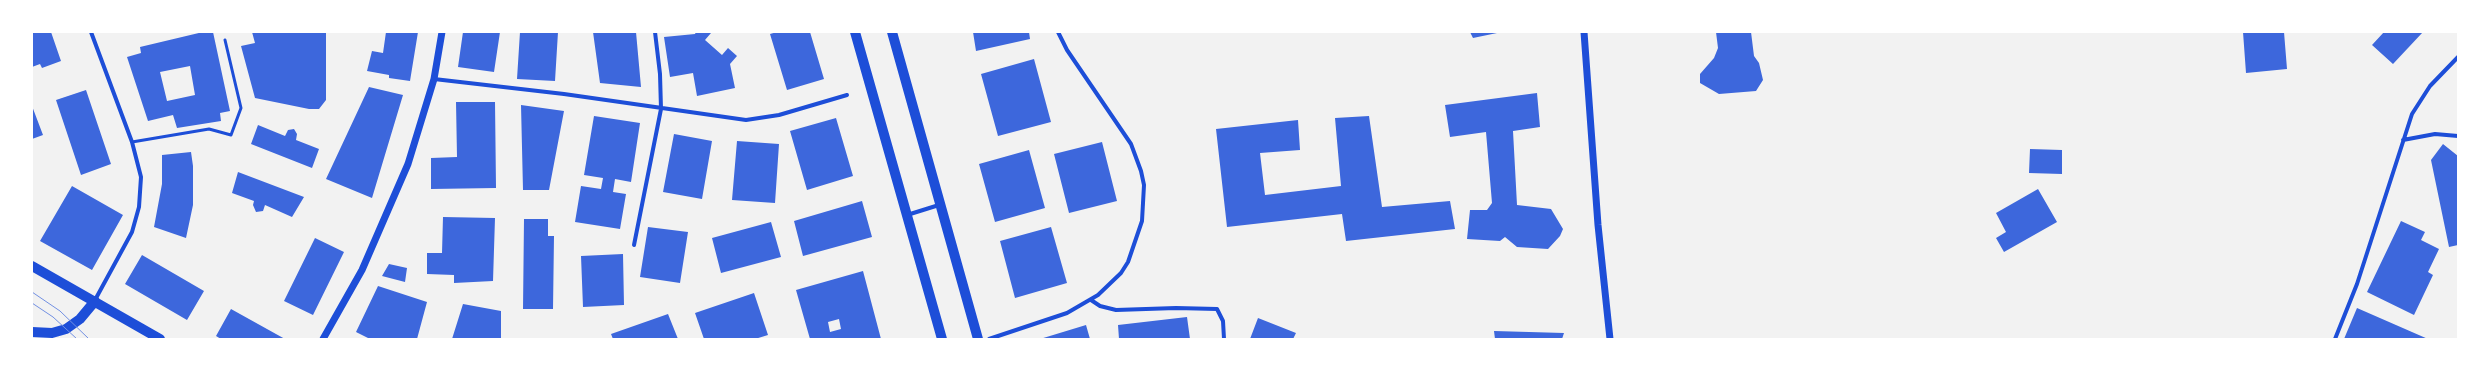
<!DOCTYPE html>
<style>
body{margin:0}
#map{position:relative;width:2490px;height:371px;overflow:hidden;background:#f2f2f2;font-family:Georgia,serif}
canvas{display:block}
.frame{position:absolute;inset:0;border:33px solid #fff;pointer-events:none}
</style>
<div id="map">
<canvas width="2490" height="371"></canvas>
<div class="frame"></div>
</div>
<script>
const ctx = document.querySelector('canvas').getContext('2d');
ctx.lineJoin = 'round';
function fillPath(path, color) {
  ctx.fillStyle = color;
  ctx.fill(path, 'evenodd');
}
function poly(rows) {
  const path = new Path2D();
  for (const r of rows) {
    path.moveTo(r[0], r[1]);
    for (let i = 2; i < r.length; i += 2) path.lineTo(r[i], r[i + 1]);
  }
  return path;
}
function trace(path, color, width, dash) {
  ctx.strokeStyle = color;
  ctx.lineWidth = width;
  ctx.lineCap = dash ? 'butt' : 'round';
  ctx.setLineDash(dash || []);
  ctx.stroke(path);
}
const building = poly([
 [32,32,51,32,61,61,42,68,40,64,32,67],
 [203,32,213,32,230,111,220,113,221,121,177,128,173,115,148,121,127,57,141,53,140,47],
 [190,66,195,95,167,101,160,72],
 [252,32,326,32,326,100,319,109,309,109,255,98,241,46,255,43],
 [386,32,418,32,410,81,389,78,389,75,367,71,372,51,383,53],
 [463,32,500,32,494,72,458,67],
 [520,32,558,32,555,81,517,79],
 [593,32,636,32,641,87,600,83],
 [696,32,711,33,705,40,722,55,728,48,737,56,730,64,735,88,697,96,693,73,670,77,664,37,695,34],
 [777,32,810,32,824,79,787,90,770,34],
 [973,32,1029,32,1030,39,976,51],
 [1470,32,1497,32,1497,33,1473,38],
 [1716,32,1751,32,1754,56,1759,63,1763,80,1756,91,1719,94,1700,83,1700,74,1714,58,1718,48],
 [2243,32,2284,32,2287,69,2246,73],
 [2384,32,2423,32,2393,64,2372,45],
 [1034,59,1051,122,998,136,981,74],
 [369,87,403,95,372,198,326,179],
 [86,90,111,164,81,175,56,100],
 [1537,93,1540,127,1513,131,1517,205,1551,209,1563,229,1560,236,1548,249,1517,247,1505,237,1500,241,1467,239,1470,210,1487,210,1492,203,1486,132,1450,137,1445,105],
 [456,102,495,102,496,188,431,189,431,158,457,157],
 [521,105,564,111,549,190,523,190],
 [32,106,43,135,32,139],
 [594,116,640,123,631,182,615,179,613,192,626,194,620,229,575,222,581,186,601,189,603,178,584,175],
 [1369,116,1382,207,1450,201,1455,229,1346,241,1342,214,1227,227,1216,129,1298,120,1300,150,1260,153,1265,195,1341,186,1335,118],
 [836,118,853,176,807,190,790,131],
 [258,125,285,136,288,130,294,129,297,134,296,140,319,149,312,168,251,144],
 [674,134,712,141,702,199,663,192],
 [737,141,779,144,775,203,732,200],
 [1102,142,1117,201,1069,213,1054,154],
 [2443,144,2458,156,2458,245,2449,247,2431,160],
 [2030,149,2062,150,2062,174,2029,173],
 [1029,150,1045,208,995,222,979,164],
 [191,152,193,166,193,205,186,238,154,227,162,184,162,155],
 [238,172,304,197,292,217,265,205,263,211,256,212,253,205,254,201,232,193],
 [72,186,123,215,92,270,40,241],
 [2038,189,2057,222,2004,252,1996,238,2006,232,1996,213],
 [862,201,872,237,803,256,794,221],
 [443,217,495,218,493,281,454,283,454,275,427,274,427,253,442,253],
 [524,219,548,219,548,236,554,236,553,309,523,309],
 [2401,221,2425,232,2421,240,2439,249,2428,272,2433,275,2414,315,2367,292],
 [771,222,781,257,721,273,712,238],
 [648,227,688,232,680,283,640,277],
 [1051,227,1067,283,1015,298,1000,241],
 [315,238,344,252,313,315,284,301],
 [623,254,624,305,583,307,581,256],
 [142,255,204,291,187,320,125,284],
 [389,264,407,268,405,282,382,276],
 [863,271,881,339,810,339,796,290],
 [839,319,841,329,830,332,828,322],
 [378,286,427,302,417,339,370,339,356,332],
 [754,293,768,335,755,339,704,339,695,313],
 [463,304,501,311,501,339,452,339],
 [2357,308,2428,339,2344,339],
 [231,309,285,339,221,339,216,336],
 [668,314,678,339,613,339,611,334],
 [1187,317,1190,339,1119,339,1118,325],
 [1258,318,1296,333,1293,339,1250,339],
 [1086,325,1090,339,1040,339],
 [1494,331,1564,333,1562,339,1495,339]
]);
const service = poly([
 [132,142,209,129,231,135,241,108,225,40]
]);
const minor = poly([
 [91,32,132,142,141,177,139,207,132,232,95,300],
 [434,79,564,94,746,120,779,115,847,95],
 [2403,140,2435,134,2458,136],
 [907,215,939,205],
 [634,245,661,109,660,74,655,32],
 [1091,300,1100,306,1116,310,1176,308,1217,309,1223,321,1224,339],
 [989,339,1067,313,1098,295,1121,273,1128,262,1142,221,1144,185,1141,171,1131,144,1067,50,1058,32],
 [2335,339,2357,284,2412,114,2430,86,2458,57]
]);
const tertiary = poly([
 [1584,32,1598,225,1610,339],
 [323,339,362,270,408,164,434,79,442,32]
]);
const primary = poly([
 [855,32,942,339],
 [892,32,978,339],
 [32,266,160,339],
 [32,332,52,333,66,329,80,319,95,301]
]);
const tram = poly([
 [32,292,60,311,89,339],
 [32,303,53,317,77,339]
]);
fillPath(building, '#3d67dc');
trace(service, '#1d4ed8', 3);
trace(minor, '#1d4ed8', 4);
trace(tertiary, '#1d4ed8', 7);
trace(primary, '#1d4ed8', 10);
trace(tram, '#7290e2', 1);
</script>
